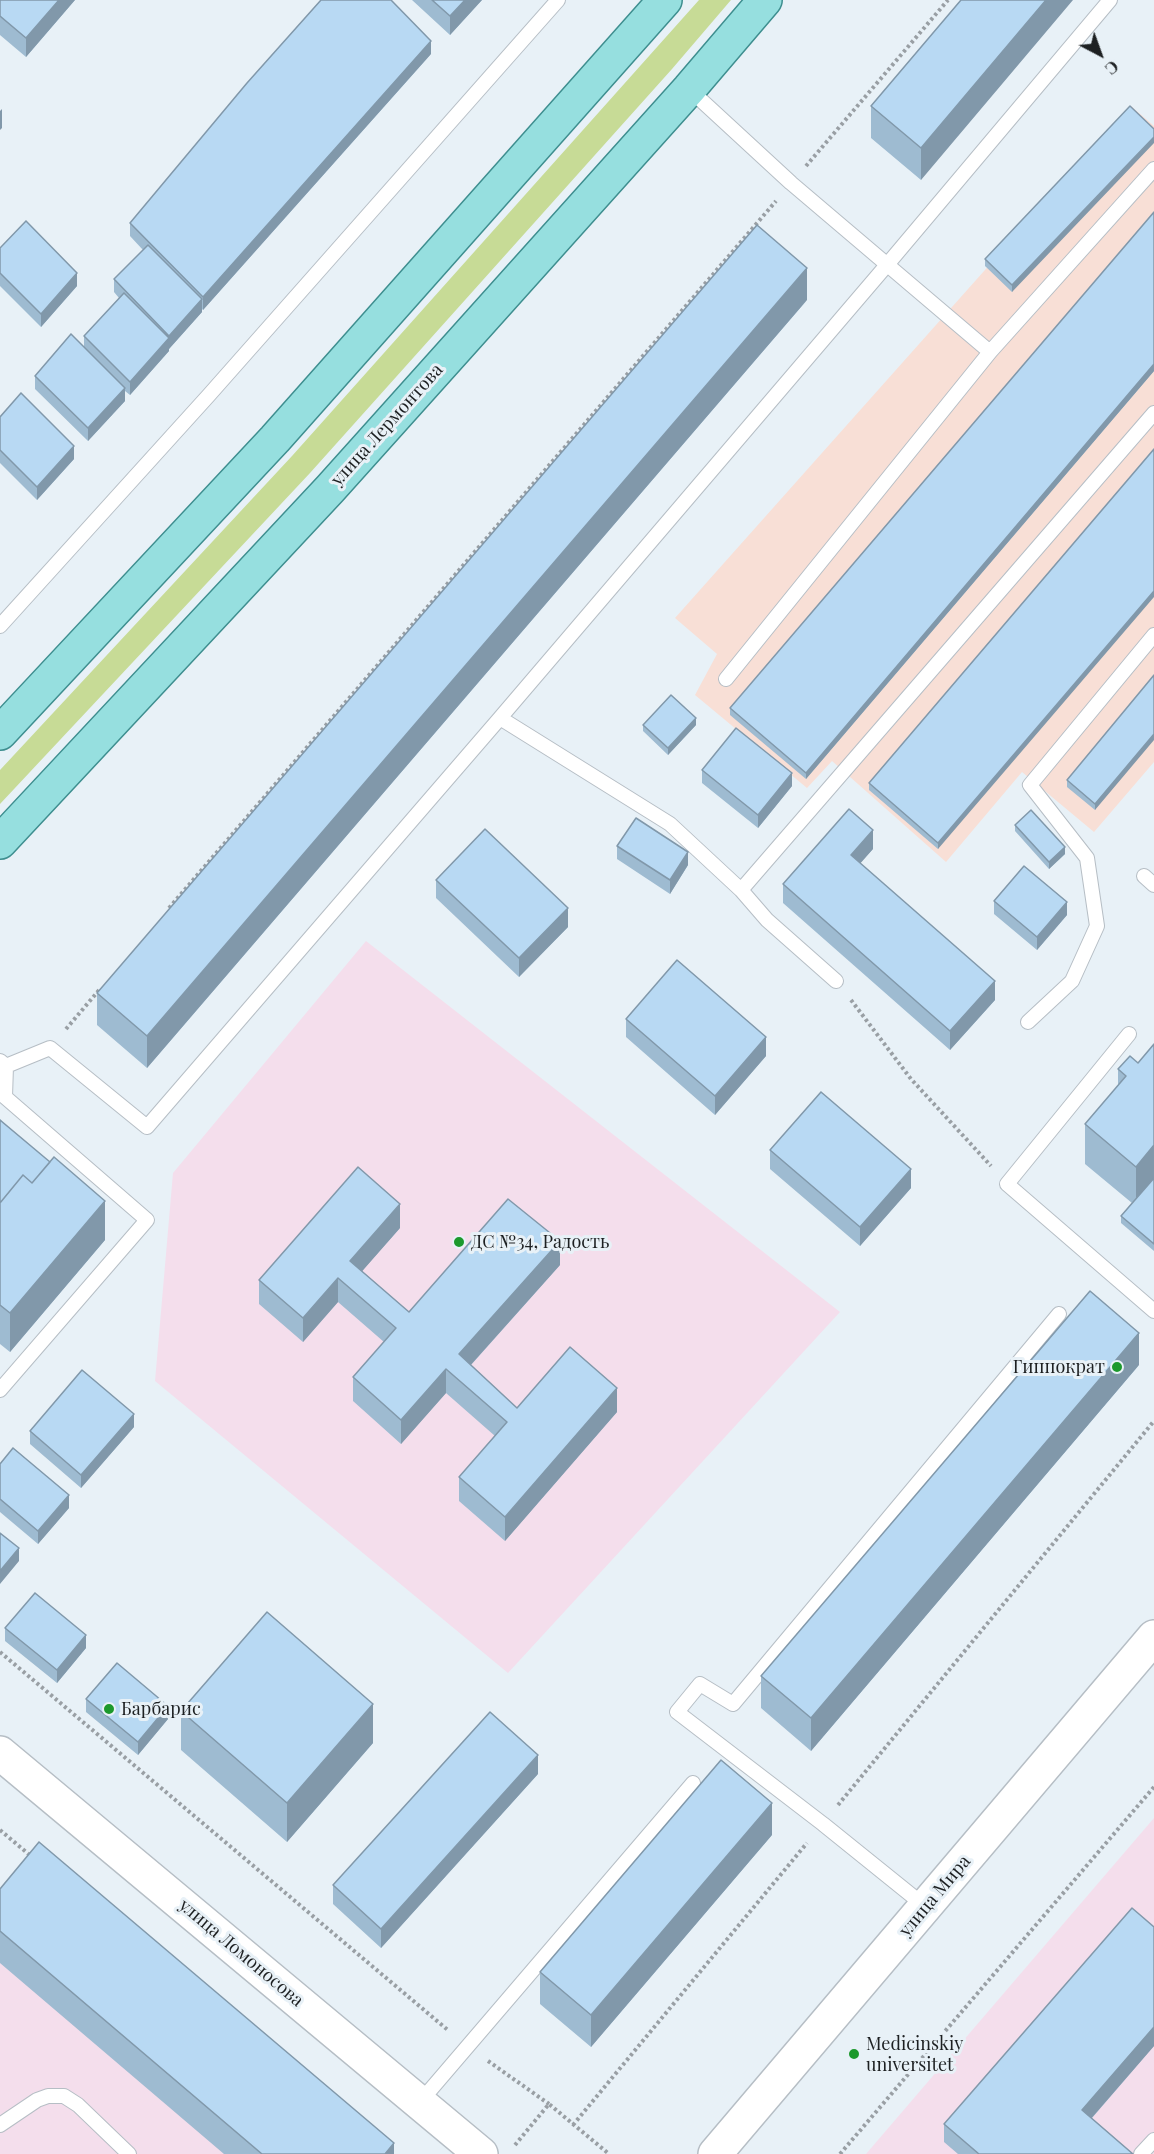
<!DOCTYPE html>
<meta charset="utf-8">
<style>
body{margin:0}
#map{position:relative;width:1154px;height:2154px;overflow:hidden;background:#e8f1f7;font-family:"Playfair Display",serif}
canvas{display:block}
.north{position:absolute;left:1070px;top:24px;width:60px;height:60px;-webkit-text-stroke:4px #e8f1f7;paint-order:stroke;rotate:139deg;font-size:16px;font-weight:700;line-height:24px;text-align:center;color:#1d2022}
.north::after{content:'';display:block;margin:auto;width:21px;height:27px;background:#1d2022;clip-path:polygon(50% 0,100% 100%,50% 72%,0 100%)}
</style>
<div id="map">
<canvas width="1154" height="2154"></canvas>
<div class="north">С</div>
</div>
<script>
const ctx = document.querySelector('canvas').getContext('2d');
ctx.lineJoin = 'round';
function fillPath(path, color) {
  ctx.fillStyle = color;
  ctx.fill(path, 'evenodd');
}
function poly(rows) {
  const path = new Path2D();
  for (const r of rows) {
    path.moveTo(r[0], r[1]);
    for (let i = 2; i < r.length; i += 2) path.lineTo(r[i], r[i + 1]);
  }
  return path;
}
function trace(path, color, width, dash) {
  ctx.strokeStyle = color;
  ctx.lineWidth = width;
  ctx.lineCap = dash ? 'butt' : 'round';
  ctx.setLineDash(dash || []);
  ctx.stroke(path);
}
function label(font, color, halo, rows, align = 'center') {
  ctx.font = font + ' "Playfair Display",serif';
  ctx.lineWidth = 6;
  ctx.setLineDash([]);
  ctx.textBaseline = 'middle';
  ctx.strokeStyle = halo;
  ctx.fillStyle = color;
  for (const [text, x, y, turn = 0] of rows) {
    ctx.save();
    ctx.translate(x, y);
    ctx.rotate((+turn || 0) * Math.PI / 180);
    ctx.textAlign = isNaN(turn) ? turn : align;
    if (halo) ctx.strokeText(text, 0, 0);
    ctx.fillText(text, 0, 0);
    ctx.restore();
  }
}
const industrial = poly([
 [1131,106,1154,126,1154,762,1094,832,1022,772,946,862,832,761,807,788,695,695,717,654,675,618]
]);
const education = poly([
 [366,941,840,1312,508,1673,155,1381,173,1173],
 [1154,1818,1154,2154,866,2154],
 [0,1921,369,2154,0,2154]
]);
const green = poly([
 [699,0,731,0,672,69,310,473,0,804,0,770,292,456]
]);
const path = poly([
 [806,166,948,0],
 [169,908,776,201],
 [851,1000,911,1079,991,1166],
 [66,1029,100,989],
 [0,1652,449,2031],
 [838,1805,1154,1421],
 [0,1830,32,1857],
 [488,2061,549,2104],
 [573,2125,807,1843],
 [515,2145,549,2104,609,2154],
 [840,2154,1154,1787]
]);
const service = poly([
 [689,89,791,183,990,352],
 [0,626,209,395,558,0],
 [726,679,990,352,1154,169],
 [500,718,670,824,741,890,767,920,836,981],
 [1144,876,1154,885],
 [741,890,1154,413],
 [1028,1022,1072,981,1097,926,1087,858,1030,785,1154,635],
 [1129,1034,1007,1184,1154,1311],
 [0,1061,6,1066,50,1048,147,1127,500,718,886,266,1110,0],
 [0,1390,147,1220,5,1097,6,1066],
 [926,1907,823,1824,677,1712,700,1684,733,1704,1059,1314],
 [420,2102,693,1783],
 [0,2125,37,2100,48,2096,64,2096,78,2105,129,2154],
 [1141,2154,1154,2140]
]);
const tertiary = poly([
 [0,1753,481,2154]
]);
const secondary = poly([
 [715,2154,1154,1637]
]);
const primary = poly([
 [0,733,275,439,665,0],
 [0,842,330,489,689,89,765,0]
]);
const wall = poly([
 [0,0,75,0,26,57,0,35],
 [412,0,482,0,450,35],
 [961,0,921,180,871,138,871,106],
 [431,54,203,310,202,309,202,312,169,349,169,351,130,395,125,391,125,401,88,441,35,389,35,376,84,347,84,336,119,298,114,292,114,279,143,250,130,236,130,223],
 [1130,106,1012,292,985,266,985,259],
 [1154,212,1154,371,806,779,730,715,730,708],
 [0,248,77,286,41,327,0,286],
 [807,300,147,1068,97,1025,97,993],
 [0,417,74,459,37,500,0,463],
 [1154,449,938,849,869,790,869,783],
 [1154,675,1095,810,1067,787,1067,780],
 [643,725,696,725,668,755,643,731],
 [702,770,792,786,758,828,702,783],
 [1015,825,1065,854,1049,869,1015,831],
 [617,846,688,865,670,894,617,859],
 [873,849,860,863,995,1000,950,1050,783,903,783,884],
 [436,880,568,927,519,977,436,898],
 [994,901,1067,915,1037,950,994,914],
 [626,1019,766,1056,715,1115,626,1037],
 [1154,1044,1154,1251,1121,1223,1121,1216,1132,1203,1085,1164,1085,1124,1118,1086,1118,1069,1138,1063],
 [0,1119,105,1240,10,1352,0,1344],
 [770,1150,911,1188,860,1246,770,1169],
 [400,1228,362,1271,409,1312,560,1265,471,1365,517,1408,617,1412,505,1541,459,1501,459,1477,495,1436,446,1393,401,1444,353,1401,353,1377,384,1342,338,1302,303,1342,259,1304,259,1280],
 [1139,1365,811,1751,761,1708,761,1676],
 [134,1427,81,1488,30,1444,30,1431],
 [0,1464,69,1508,38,1544,0,1512],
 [5,1628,86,1648,57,1683,5,1641],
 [86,1699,168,1719,138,1755,86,1712],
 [181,1711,373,1743,287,1842,181,1750],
 [538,1774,381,1948,333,1904,333,1885],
 [772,1835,591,2047,540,2004,540,1972],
 [0,1889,394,2154,224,2154,0,1963],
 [1154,1927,1154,2046,1092,2118,1133,2154,958,2154,944,2142,944,2124]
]);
const shadedWall = poly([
 [59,0,75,0,26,57,26,38],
 [465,0,482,0,450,35,450,16],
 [1046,0,1073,0,921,180,921,148],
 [431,41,431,54,203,310,203,297],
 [2,109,2,128,0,130,0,111],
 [1154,137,1154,143,1012,292,1012,285],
 [807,268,807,300,147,1068,147,1036],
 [77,273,77,286,41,327,41,314],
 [202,299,202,312,169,349,169,336],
 [169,338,169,351,130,395,130,382],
 [1154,364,1154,371,806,779,806,773],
 [125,388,125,401,88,441,88,428],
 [74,446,74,459,37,500,37,487],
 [1154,591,1154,597,938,849,938,843],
 [696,718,696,725,668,755,668,748],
 [1154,734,1154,740,1095,810,1095,804],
 [792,773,792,786,758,828,758,815],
 [873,830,873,849,851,874,851,855],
 [1065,847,1065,854,1049,869,1049,862],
 [688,852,688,865,670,894,670,880],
 [1067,902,1067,915,1037,950,1037,937],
 [568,908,568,927,519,977,519,958],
 [995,981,995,1000,950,1050,950,1031],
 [766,1037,766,1056,715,1115,715,1096],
 [1154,1145,1154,1184,1136,1206,1136,1167],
 [911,1169,911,1188,860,1246,860,1227],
 [105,1201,105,1240,10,1352,10,1313],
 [400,1204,400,1228,350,1285,350,1261],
 [560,1241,560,1265,459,1378,459,1354],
 [338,1278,338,1302,303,1342,303,1318],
 [1139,1333,1139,1365,811,1751,811,1718],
 [446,1369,446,1393,401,1444,401,1420],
 [617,1388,617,1412,505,1541,505,1517],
 [134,1414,134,1427,81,1488,81,1475],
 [69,1495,69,1508,38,1544,38,1531],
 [19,1548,19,1561,0,1584,0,1571],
 [86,1635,86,1648,57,1683,57,1670],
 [373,1704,373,1743,287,1842,287,1803],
 [168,1706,168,1719,138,1755,138,1742],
 [538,1755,538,1774,381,1948,381,1929],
 [772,1803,772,1835,591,2047,591,2015],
 [1154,2027,1154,2046,1082,2129,1082,2110],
 [394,2143,394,2154,385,2154]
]);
const building = poly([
 [0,0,59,0,26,38,0,16,0,0],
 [321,0,391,0,431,41,203,297,130,223,247,83,321,0],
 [432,0,465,0,450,16,432,0],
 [961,0,1046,0,921,148,871,106,961,0],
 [1130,106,1154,129,1154,137,1012,285,985,259,1130,106],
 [1154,212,1154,364,806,773,730,708,1154,212],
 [26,221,77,273,41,314,0,273,0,248,26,221],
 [757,225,807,268,147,1036,97,993,757,225],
 [148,245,202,299,169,336,114,279,148,245],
 [124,293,169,338,130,382,84,336,124,293],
 [71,334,125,388,88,428,35,376,71,334],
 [21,393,74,446,37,487,0,450,0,417,21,393],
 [1154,449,1154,591,938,843,869,783,1154,449],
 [1154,675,1154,734,1095,804,1067,780,1154,675],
 [671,695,696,718,668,748,643,725,671,695],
 [736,728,792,773,758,815,702,770,736,728],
 [849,809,873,830,851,855,995,981,950,1031,783,884,849,809],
 [1031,810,1065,847,1049,862,1015,825,1031,810],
 [636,818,688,852,670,880,617,846,636,818],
 [485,829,568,908,519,958,436,880,485,829],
 [1024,866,1067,902,1037,937,994,901,1024,866],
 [677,960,766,1037,715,1096,626,1019,677,960],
 [1154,1044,1154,1145,1136,1167,1085,1124,1126,1076,1118,1069,1130,1056,1138,1063,1154,1044],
 [821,1092,911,1169,860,1227,770,1150,821,1092],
 [0,1120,50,1162,32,1183,23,1175,0,1203,0,1120],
 [54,1157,105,1201,10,1313,0,1305,0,1203,23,1175,32,1183,54,1157],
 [358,1167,400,1204,350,1261,409,1312,508,1199,560,1241,459,1354,517,1408,570,1347,617,1388,505,1517,459,1477,507,1422,446,1369,401,1420,353,1377,396,1328,338,1278,303,1318,259,1280,358,1167],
 [1154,1178,1154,1244,1121,1216,1154,1178],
 [1090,1291,1139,1333,811,1718,761,1676,1090,1291],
 [82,1370,134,1414,81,1475,30,1431,82,1370],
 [13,1448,69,1495,38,1531,0,1499,0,1464,13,1448],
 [0,1533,19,1548,0,1571,0,1533],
 [35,1593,86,1635,57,1670,5,1628,35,1593],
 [267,1612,373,1704,287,1803,181,1711,267,1612],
 [117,1663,168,1706,138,1742,86,1699,117,1663],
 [490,1712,538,1755,381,1929,333,1885,490,1712],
 [721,1760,772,1803,591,2015,540,1972,721,1760],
 [39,1842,394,2143,385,2154,262,2154,0,1931,0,1889,39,1842],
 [1132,1908,1154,1927,1154,2027,1082,2110,1133,2154,979,2154,944,2124,1132,1908]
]);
const markers = [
 [459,1242,6,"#1c992c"],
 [1117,1367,6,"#1c992c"],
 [109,1709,6,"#1c992c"],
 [854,2054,6,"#1c992c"]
];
const streetNames = [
 ["улица Лермонтова",387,425,-48],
 ["улица Мира",935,1896,-50],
 ["улица Ломоносова",241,1953,40]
];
const poiNames = [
 ["ДС №34, Радость",471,1242],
 ["Гиппократ",1105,1367,"right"],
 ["Барбарис",121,1709],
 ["Medicinskiy",866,2044],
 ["universitet",866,2065]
];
fillPath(industrial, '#f8dfd6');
fillPath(education, '#f4deec');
fillPath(green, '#c7db96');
trace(service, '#b6bec5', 16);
trace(tertiary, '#b6bec5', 36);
trace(secondary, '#b6bec5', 36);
trace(primary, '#3e8e8f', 36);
trace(path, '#999fa4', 4, [3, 3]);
trace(service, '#fff', 14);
trace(tertiary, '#fff', 33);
trace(secondary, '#fff', 33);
trace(primary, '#96dfdf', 33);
fillPath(wall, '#9ebbd1');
fillPath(shadedWall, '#8198aa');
fillPath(building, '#b8d9f3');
trace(building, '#8198aa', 1.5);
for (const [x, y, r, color] of markers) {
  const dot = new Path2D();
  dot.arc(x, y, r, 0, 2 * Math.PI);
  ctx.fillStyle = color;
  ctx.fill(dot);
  trace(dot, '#e8f1f7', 2);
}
label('18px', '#1d2022', '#e8f1f7', streetNames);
label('18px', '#1d2022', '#e8f1f7', poiNames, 'left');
</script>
